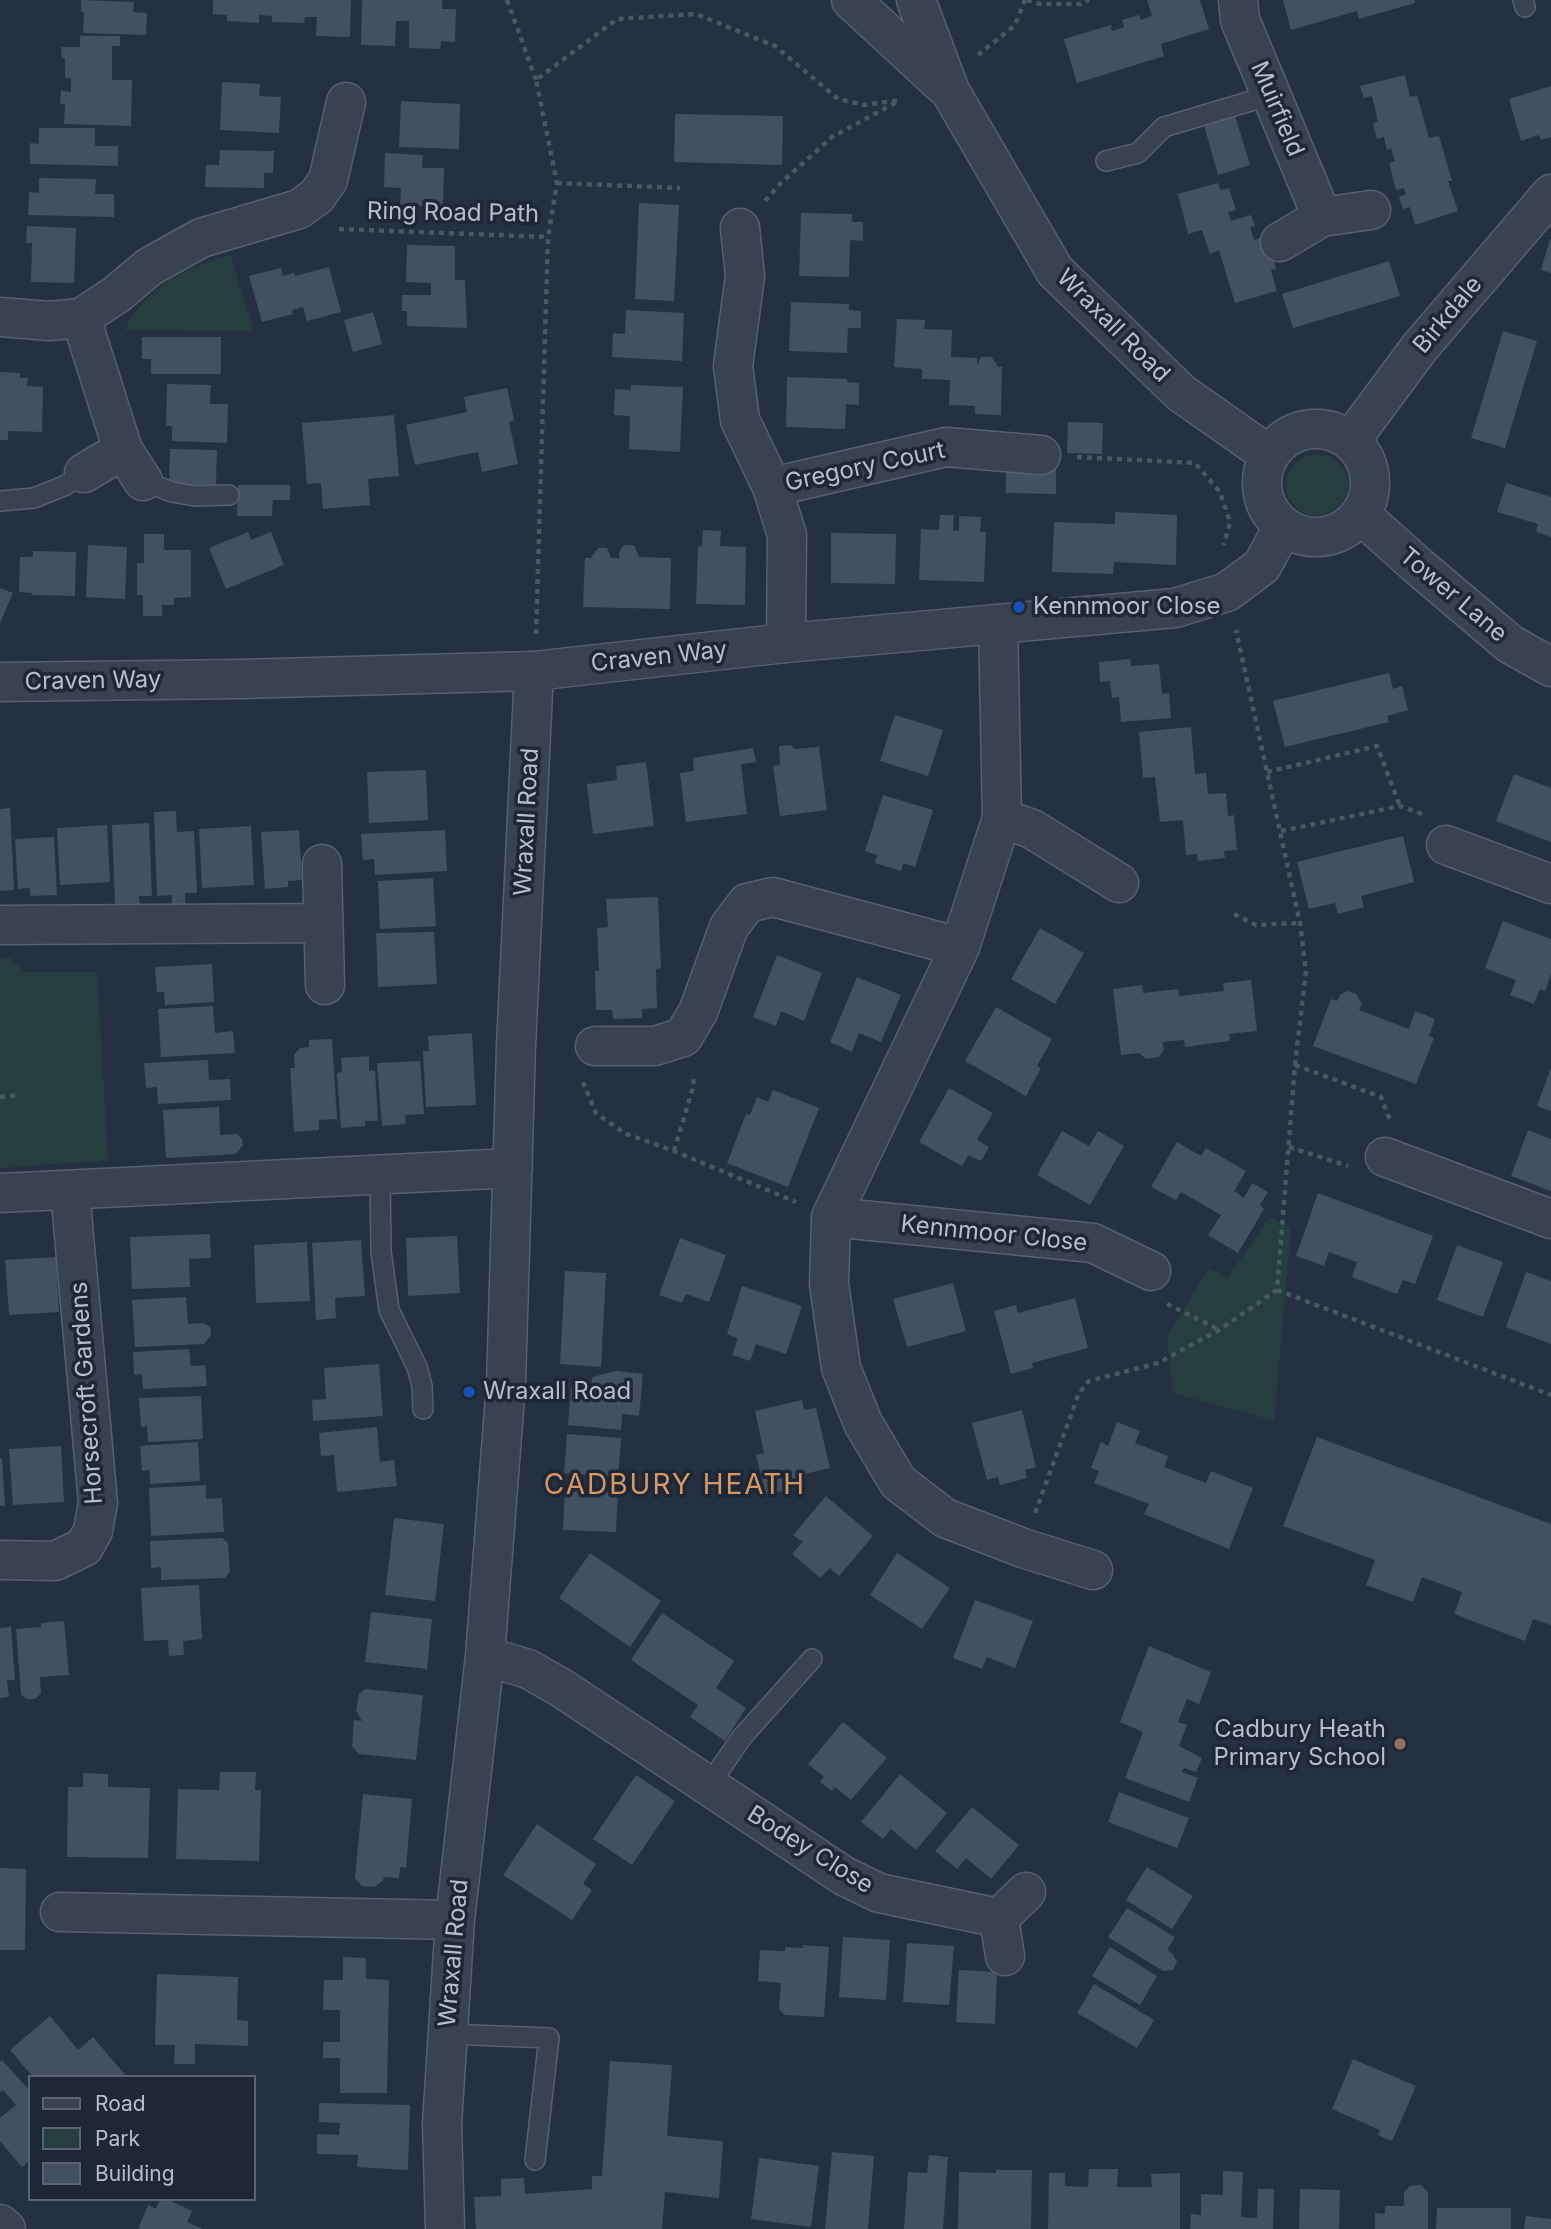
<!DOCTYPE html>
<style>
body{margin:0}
#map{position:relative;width:1551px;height:2229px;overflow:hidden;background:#253040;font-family:Inter,sans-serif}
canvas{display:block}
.legend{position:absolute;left:28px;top:2075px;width:228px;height:126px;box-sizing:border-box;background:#1e2735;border:2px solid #5b6371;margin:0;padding:9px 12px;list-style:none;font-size:21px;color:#b6bdcb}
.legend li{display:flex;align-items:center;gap:14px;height:35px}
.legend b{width:35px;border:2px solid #5b6371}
</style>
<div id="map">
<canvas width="1551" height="2229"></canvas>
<ul class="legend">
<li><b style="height:9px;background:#394250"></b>Road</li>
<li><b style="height:19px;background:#273e41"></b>Park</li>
<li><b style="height:19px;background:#445062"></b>Building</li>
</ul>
</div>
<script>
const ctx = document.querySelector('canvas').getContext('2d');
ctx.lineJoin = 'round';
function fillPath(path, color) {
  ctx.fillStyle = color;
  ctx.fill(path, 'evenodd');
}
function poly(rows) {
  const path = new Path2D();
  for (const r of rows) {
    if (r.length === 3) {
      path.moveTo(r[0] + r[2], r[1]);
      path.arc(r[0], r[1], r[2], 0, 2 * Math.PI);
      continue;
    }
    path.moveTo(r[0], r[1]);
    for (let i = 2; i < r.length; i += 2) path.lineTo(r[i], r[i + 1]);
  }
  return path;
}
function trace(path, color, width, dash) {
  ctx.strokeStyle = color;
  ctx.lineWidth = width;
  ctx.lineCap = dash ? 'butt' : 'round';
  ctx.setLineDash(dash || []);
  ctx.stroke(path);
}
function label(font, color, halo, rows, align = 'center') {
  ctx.font = font + ' Inter,sans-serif';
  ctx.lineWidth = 7;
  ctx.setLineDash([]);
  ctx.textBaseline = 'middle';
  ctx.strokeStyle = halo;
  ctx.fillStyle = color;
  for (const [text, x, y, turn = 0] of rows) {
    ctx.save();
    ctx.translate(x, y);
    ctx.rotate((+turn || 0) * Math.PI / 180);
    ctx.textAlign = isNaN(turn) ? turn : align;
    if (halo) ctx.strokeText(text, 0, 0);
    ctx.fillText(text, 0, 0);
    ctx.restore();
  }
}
const green = poly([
 [230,254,254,331,125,330,131,317,146,299,166,282,186,271],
 [1317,485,31],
 [0,958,10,958,25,972,97,972,108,1160,4,1168,0,1166],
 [1270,1217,1291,1227,1274,1421,1173,1393,1167,1337,1209,1268,1228,1277]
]);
const building = poly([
 [81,0,134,2,133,12,147,13,146,35,83,33,84,12,81,12],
 [213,0,351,0,350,37,316,36,317,17,305,17,304,23,272,22,272,16,259,15,259,23,227,21,227,15,213,14],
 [362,0,442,0,442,9,456,9,455,42,441,41,440,49,409,48,409,21,396,21,395,46,361,45],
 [1147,0,1200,0,1209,29,1161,44,1164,56,1077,83,1064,39,1111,25,1112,31,1124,27,1122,20,1139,15,1141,20,1152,16],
 [1283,0,1415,0,1415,3,1359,19,1357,11,1291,30],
 [80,36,120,36,120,46,112,46,112,80,132,80,131,126,64,124,65,104,60,104,61,91,71,92,71,78,65,78,65,58,62,58,61,47,80,47],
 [1405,75,1410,97,1417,95,1429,138,1439,136,1452,181,1448,181,1458,211,1415,225,1410,207,1403,209,1399,197,1406,194,1404,188,1396,190,1389,163,1395,161,1391,148,1387,150,1384,137,1377,139,1373,124,1378,121,1372,96,1364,98,1360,86],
 [222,82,260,84,259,96,281,97,279,133,220,130],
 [1551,86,1551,137,1541,140,1539,135,1521,141,1509,99],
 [401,101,460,104,459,149,399,147],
 [1234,112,1250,165,1218,175,1203,122],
 [675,114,783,116,782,165,674,162],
 [39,128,95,128,95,146,118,146,118,166,30,164,30,143,39,144],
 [220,150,274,151,273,173,264,173,264,188,205,187,206,165,219,165],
 [385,153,423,155,422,168,444,168,443,207,400,205,401,188,384,187],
 [39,178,96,179,95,194,114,194,114,217,28,215,29,192,39,193],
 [1218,183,1220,190,1229,188,1236,210,1228,212,1231,221,1251,215,1255,226,1250,227,1254,240,1262,238,1271,249,1276,269,1271,270,1277,291,1235,303,1219,250,1210,254,1202,230,1188,234,1178,194],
 [639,203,679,205,674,301,635,299],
 [801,213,852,214,852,222,863,222,863,241,850,240,849,277,799,276],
 [27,226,76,228,74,283,31,282,32,243,26,243],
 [1550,239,1551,239,1551,273,1541,270],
 [407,245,455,246,455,280,465,280,467,328,407,326,407,311,402,311,402,295,431,295,431,283,406,282],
 [1389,261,1400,296,1293,328,1282,294],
 [329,267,341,312,307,321,303,307,292,310,293,314,262,322,249,276,281,268,283,276,294,273,295,276],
 [791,302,849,304,849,310,861,311,861,328,848,328,847,353,789,351],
 [626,310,684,313,682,361,612,357,613,333,625,334],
 [373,312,382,344,353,352,344,320],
 [897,319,925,320,924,329,952,330,951,357,977,358,977,365,981,357,992,357,998,367,1002,367,1001,415,975,414,975,406,949,405,950,380,922,379,922,369,894,367],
 [1503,331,1537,341,1505,448,1471,438],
 [142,337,221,337,221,374,151,374,151,359,142,359],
 [0,372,20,373,20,378,28,378,27,386,43,387,42,432,8,431,8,440,0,440],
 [787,377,847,379,847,382,859,383,859,405,846,404,845,429,786,427],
 [167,384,211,385,210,404,228,404,227,443,172,441,172,426,166,426],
 [631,385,683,387,680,452,629,449,630,416,614,415,615,389,631,390],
 [507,388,514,420,509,422,518,464,482,472,478,452,415,465,406,425,467,412,464,397],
 [394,415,399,476,368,479,370,505,323,509,321,483,307,484,302,423],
 [1068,422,1103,423,1102,454,1067,453],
 [170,449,217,450,216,485,169,485],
 [1056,461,1056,494,1006,493,1006,462],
 [1506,483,1551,497,1551,537,1536,532,1538,524,1497,512],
 [238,485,290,485,290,500,273,500,272,516,237,516],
 [1115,512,1177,515,1176,565,1114,562,1113,574,1052,572,1054,522,1115,524],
 [940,515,954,515,953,530,959,531,959,516,981,517,980,532,986,532,984,582,919,580,921,529,939,530],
 [703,530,721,531,720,546,746,547,745,605,696,604,698,547,702,546],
 [248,532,251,540,271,532,284,565,226,589,209,548],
 [831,533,896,534,895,584,831,583],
 [144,534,164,534,164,550,191,550,191,597,174,598,174,605,162,605,162,616,143,616,143,595,137,595,137,563,144,563],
 [88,545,127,547,125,599,86,597],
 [624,545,634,545,639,557,671,558,670,609,583,607,585,558,591,558,598,548,607,548,611,558,619,558,619,552],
 [33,551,76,552,75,596,32,595,32,593,19,592,20,557,33,557],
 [0,588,13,593,0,623],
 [1130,659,1131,666,1159,664,1162,694,1169,693,1171,718,1121,722,1119,697,1112,698,1110,681,1100,682,1099,662],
 [1389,673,1393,689,1402,686,1408,710,1387,716,1389,722,1285,747,1273,701],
 [895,715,943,730,928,776,880,761],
 [1191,727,1195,774,1206,773,1208,794,1226,793,1228,816,1234,815,1237,850,1224,851,1225,858,1198,861,1197,854,1186,855,1183,820,1160,822,1155,777,1143,778,1139,732],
 [791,745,795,749,819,747,827,810,780,816,773,766,780,765,779,746],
 [753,748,756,762,741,764,747,814,686,822,680,773,694,771,693,758],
 [646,762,654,826,593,834,587,784,617,780,616,766],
 [426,770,428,820,369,823,367,772],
 [1514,774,1551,788,1551,842,1496,821],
 [883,795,933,810,915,867,903,863,901,871,875,863,877,855,865,851],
 [10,808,14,890,0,891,0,809],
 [176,811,177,832,194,831,197,893,185,893,185,904,172,905,172,895,157,896,154,812],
 [149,823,152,896,139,896,140,905,115,906,112,825],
 [107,825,110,882,60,885,57,828],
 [251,826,254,885,202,888,199,829],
 [299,830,302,880,288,881,288,887,265,889,261,832],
 [445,830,447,871,375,875,374,859,363,860,361,834],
 [1403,836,1414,882,1361,896,1364,907,1338,914,1335,903,1309,909,1297,862],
 [54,837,57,895,30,896,30,888,18,889,15,839],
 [433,878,436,926,380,929,378,881],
 [658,897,661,968,656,969,657,1008,642,1009,642,1018,613,1019,612,1010,596,1010,595,971,599,971,597,928,608,927,606,899],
 [1503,921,1551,939,1551,974,1545,991,1540,989,1534,1004,1510,995,1516,980,1485,968],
 [1040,928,1084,953,1055,1004,1011,979],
 [434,932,437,984,378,987,376,933],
 [777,955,822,973,804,1021,781,1011,776,1026,753,1017],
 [212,964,214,1002,165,1005,164,992,157,992,155,967],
 [857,977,901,995,881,1042,859,1033,852,1052,830,1042],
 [1251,980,1257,1031,1229,1034,1230,1041,1206,1044,1185,1047,1184,1040,1162,1042,1164,1050,1159,1057,1146,1059,1139,1053,1121,1055,1113,989,1142,985,1143,993,1178,989,1179,996,1224,991,1223,983],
 [1347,991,1356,994,1362,1004,1359,1010,1409,1029,1415,1011,1435,1019,1429,1036,1434,1038,1416,1084,1313,1046,1331,999,1337,1001,1340,995],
 [213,1006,215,1033,233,1031,235,1053,161,1057,158,1009],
 [996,1007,1052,1039,1037,1066,1041,1068,1026,1096,965,1061],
 [472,1033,476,1105,426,1107,423,1051,429,1051,428,1036],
 [332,1039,337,1119,319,1120,319,1130,294,1132,290,1068,295,1068,294,1055,300,1048,309,1047,309,1040],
 [369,1056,369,1071,375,1070,378,1121,365,1121,365,1126,341,1128,337,1073,342,1072,341,1058],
 [208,1060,209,1080,230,1079,231,1100,158,1104,157,1087,146,1088,144,1063],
 [420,1061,424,1114,405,1115,406,1124,382,1126,377,1063],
 [1551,1068,1551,1111,1537,1106],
 [949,1088,993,1113,977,1140,989,1147,981,1161,968,1155,962,1166,919,1142],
 [773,1090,819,1108,788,1187,727,1163,746,1114,750,1115,757,1097,768,1102],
 [219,1107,220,1135,237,1134,242,1139,243,1145,236,1154,166,1158,163,1110],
 [1528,1130,1551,1139,1551,1191,1511,1176],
 [1062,1131,1089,1146,1098,1131,1124,1146,1090,1205,1037,1175],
 [1177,1142,1201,1156,1206,1148,1246,1171,1234,1191,1244,1198,1252,1183,1268,1192,1260,1205,1264,1209,1238,1253,1208,1235,1221,1215,1181,1192,1176,1200,1151,1187],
 [1318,1193,1433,1236,1415,1284,1403,1280,1397,1294,1352,1277,1357,1262,1329,1252,1324,1266,1296,1256],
 [210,1234,211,1258,189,1259,190,1287,132,1289,130,1237],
 [457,1236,460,1293,408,1296,406,1238],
 [680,1238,726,1255,709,1302,686,1294,682,1303,659,1295],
 [361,1240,365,1296,335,1298,336,1318,316,1320,312,1243],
 [307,1242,310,1301,256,1303,254,1245],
 [1457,1245,1503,1262,1483,1317,1437,1300],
 [56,1257,59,1312,9,1315,5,1260],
 [565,1271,606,1273,601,1367,560,1364],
 [1526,1272,1551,1281,1551,1344,1506,1327],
 [953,1283,966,1331,907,1347,893,1299],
 [742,1286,802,1306,786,1354,756,1344,750,1361,732,1355,738,1338,727,1334],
 [186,1297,188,1324,203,1323,210,1327,211,1335,204,1344,135,1347,132,1300],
 [1075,1298,1088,1348,1032,1363,1033,1368,1011,1374,994,1311,1016,1305,1018,1313],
 [189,1349,191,1366,205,1365,207,1386,143,1389,142,1374,134,1375,133,1352],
 [379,1364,383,1416,313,1421,312,1400,326,1399,324,1368],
 [616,1371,643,1374,639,1416,622,1414,621,1430,568,1425,571,1387,591,1389,592,1377],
 [201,1396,203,1439,148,1442,147,1426,141,1427,139,1398],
 [802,1400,804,1410,816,1408,830,1468,800,1475,803,1486,766,1495,756,1455,764,1453,755,1411],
 [1022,1410,1036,1467,1025,1470,1027,1478,1000,1485,998,1477,987,1480,972,1423],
 [1117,1422,1140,1431,1135,1443,1168,1456,1164,1467,1206,1483,1211,1471,1253,1488,1229,1549,1144,1514,1149,1504,1094,1483,1099,1471,1091,1468,1101,1442,1108,1446],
 [377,1427,380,1462,394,1460,397,1486,337,1492,334,1455,321,1456,319,1433],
 [567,1434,621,1438,618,1477,564,1473],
 [1317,1437,1551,1524,1551,1625,1533,1619,1525,1641,1454,1614,1462,1592,1422,1577,1413,1602,1366,1585,1375,1560,1283,1526],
 [198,1442,200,1481,150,1484,150,1470,142,1471,140,1446],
 [61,1446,64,1502,13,1505,9,1449],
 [0,1459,2,1459,5,1506,0,1506],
 [206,1485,206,1499,222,1498,224,1532,151,1536,149,1488],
 [565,1490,618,1492,616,1532,563,1530],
 [826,1496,873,1536,839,1576,830,1568,820,1578,792,1554,803,1542,793,1535],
 [394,1518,444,1524,435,1601,385,1595],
 [222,1538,228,1543,230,1572,225,1578,161,1580,161,1567,151,1568,150,1541],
 [590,1553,661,1601,630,1647,559,1598],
 [897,1553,950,1588,922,1629,870,1595],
 [199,1585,202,1639,183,1641,184,1655,169,1656,168,1640,144,1641,141,1588],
 [975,1600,1033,1621,1015,1668,987,1657,982,1669,953,1658],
 [371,1612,432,1619,427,1669,365,1662],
 [662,1613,734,1661,716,1688,746,1708,725,1741,690,1717,698,1705,631,1660],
 [64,1621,69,1675,40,1677,41,1693,35,1699,26,1699,21,1694,16,1629,41,1627,41,1623],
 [11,1627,15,1680,7,1680,9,1697,0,1698,0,1628],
 [1149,1646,1211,1672,1199,1704,1187,1699,1178,1722,1187,1725,1179,1746,1202,1758,1196,1772,1184,1768,1182,1772,1198,1778,1189,1802,1125,1778,1143,1732,1120,1722],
 [365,1689,423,1695,416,1760,359,1754,352,1746,354,1720,362,1721,356,1711,359,1694],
 [843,1722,887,1758,851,1800,835,1787,832,1791,820,1782,824,1777,808,1764],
 [220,1772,256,1772,255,1790,261,1790,259,1861,176,1859,178,1789,219,1790],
 [83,1773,108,1774,108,1787,150,1788,148,1858,67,1857,68,1787,83,1787],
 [900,1774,947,1813,916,1850,891,1829,883,1839,861,1822],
 [636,1775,675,1801,632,1865,593,1839],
 [1119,1792,1189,1818,1177,1848,1108,1822],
 [363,1794,412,1799,406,1868,400,1867,399,1878,384,1877,383,1880,375,1887,362,1886,355,1878],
 [972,1807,1019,1845,991,1879,966,1858,957,1869,935,1851],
 [537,1824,596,1864,583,1884,592,1890,572,1920,503,1875],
 [1147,1867,1193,1896,1172,1929,1126,1900],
 [0,1868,26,1869,25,1950,0,1950],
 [1127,1908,1175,1937,1167,1950,1173,1954,1177,1962,1173,1970,1163,1971,1108,1937],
 [843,1937,890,1940,886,2000,839,1997],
 [907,1943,954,1946,949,2005,903,2002],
 [803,1945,829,1947,824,2017,785,2015,779,2009,781,1983,758,1981,760,1950,785,1951,785,1947,803,1948],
 [1110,1947,1157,1976,1140,2005,1092,1976],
 [343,1957,366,1958,366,1979,389,1980,387,2093,340,2093,340,2058,323,2058,323,2042,340,2042,340,2010,323,2010,324,1980,343,1980],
 [959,1970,997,1972,995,2024,956,2022],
 [157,1974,238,1977,237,2020,248,2021,248,2046,195,2044,195,2064,174,2064,175,2045,155,2045],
 [1094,1984,1154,2020,1137,2048,1077,2013],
 [50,2016,78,2050,93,2037,127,2077,33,2077,10,2050],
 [1353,2059,1416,2086,1392,2141,1378,2135,1380,2130,1332,2109],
 [2,2060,30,2091,30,2160,22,2167,0,2141,0,2118,16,2105,3,2090,0,2092,0,2062],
 [610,2061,672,2065,667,2136,723,2141,719,2198,665,2192,662,2229,476,2229,474,2197,501,2196,501,2179,524,2178,525,2194,592,2189,592,2176,602,2176],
 [319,2103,410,2105,408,2170,357,2167,358,2155,317,2154,317,2134,339,2135,340,2123,319,2122],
 [832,2152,874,2156,868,2229,825,2229],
 [929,2155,948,2157,943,2229,904,2229,908,2172,927,2173],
 [759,2158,819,2166,811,2227,751,2219],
 [1089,2169,1118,2169,1117,2187,1152,2187,1151,2174,1180,2173,1180,2229,1048,2229,1049,2173,1065,2173,1065,2186,1088,2187],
 [996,2170,1032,2170,1031,2229,958,2229,959,2172,996,2173],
 [1223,2171,1243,2172,1241,2217,1257,2218,1258,2189,1274,2189,1273,2229,1190,2229,1191,2214,1201,2215,1201,2194,1223,2195],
 [1421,2185,1428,2192,1428,2229,1375,2229,1375,2213,1385,2214,1385,2206,1404,2206,1404,2192,1410,2186],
 [1300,2189,1340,2190,1339,2229,1299,2229],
 [160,2199,167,2199,192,2211,187,2222,203,2229,138,2229,148,2205,156,2209],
 [1437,2208,1511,2208,1511,2229,1436,2229],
 [1526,2216,1551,2219,1551,2229,1524,2229]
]);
const path = poly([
 [507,0,536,80],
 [1027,0,1040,4,1081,4,1089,0],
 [978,55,1015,25,1025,0],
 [557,183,680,188],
 [765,201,781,183,832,137,897,102],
 [339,229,548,237],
 [1077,457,1195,463,1220,492,1230,522,1224,545],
 [536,634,548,237,557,183,536,80,617,19,696,14,775,46,838,99,865,105,900,100],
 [1267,772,1377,746,1400,806],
 [1281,831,1400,806,1422,814],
 [1234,914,1256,925,1300,923],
 [1295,1065,1381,1097,1390,1120],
 [583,1082,596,1113,624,1133,674,1151,796,1202],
 [0,1097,20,1095],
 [1289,1147,1348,1166],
 [674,1151,694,1084,692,1074],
 [1277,1290,1551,1395],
 [1167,1304,1218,1329],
 [1035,1513,1079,1393,1089,1381,1158,1363,1219,1330,1277,1290,1295,1065,1306,971,1300,923,1236,630]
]);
const service = poly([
 [1523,0,1525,7],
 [1106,161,1138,153,1164,127,1271,95],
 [143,481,172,492,195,496,229,495],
 [0,501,34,498,64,486,84,473],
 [380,1175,381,1251,389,1310,417,1367,422,1386,423,1409],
 [709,1785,742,1737,812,1659],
 [447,2034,549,2038,535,2160]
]);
const minor = poly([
 [1238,0,1240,20,1322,217],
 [740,228,745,276,733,366,740,420,772,487,787,535,786,643],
 [1280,242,1322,217,1371,210],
 [0,317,49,321,81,318,117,294,149,267,201,238,299,209,317,196,328,180,346,102],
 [81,318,123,450,143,481],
 [1351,440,1420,347,1551,194],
 [84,473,123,450],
 [772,487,946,447,1041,455],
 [998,624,1002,818,960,947,831,1217,829,1284,841,1368,863,1423,898,1482,945,1518,1023,1548,1093,1570],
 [1002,818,1032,829,1119,883],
 [1446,845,1551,884],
 [322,864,325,985],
 [0,925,323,923],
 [595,1046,655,1046,683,1037,698,1012,729,927,747,903,773,897,960,947],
 [1385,1157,1551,1219],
 [0,1193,513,1168],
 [831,1217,1093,1243,1151,1271],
 [0,1560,55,1561,84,1547,93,1531,98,1503,70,1191],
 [485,1656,528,1669,560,1687,844,1876,879,1893,999,1918],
 [60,1912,455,1920],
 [1005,1956,999,1918,1026,1892],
 [0,2224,6,2229],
 [445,2229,442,2124,455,1920,485,1656,506,1384,516,1046,534,671]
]);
const tertiary = poly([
 [851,0,943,85],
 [916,0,950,91,1055,271,1181,393,1269,455],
 [1316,483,54],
 [1361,515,1418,566,1510,644,1551,667],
 [0,682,240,679,534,671,786,643,1175,608,1227,592,1262,566,1283,527]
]);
const markers = [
 [1019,607,7,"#1a4fb4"],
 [469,1392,7,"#1a4fb4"],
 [1400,1744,7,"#8d6e63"]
];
const streetNames = [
 ["Muirfield",1277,109,67],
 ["Ring Road Path",453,213,1],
 ["Birkdale",1448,315,-50],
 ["Wraxall Road",1113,326,45],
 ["Gregory Court",865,467,-12],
 ["Tower Lane",1453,595,40],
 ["Craven Way",659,657,-6],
 ["Craven Way",93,681,-1],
 ["Wraxall Road",527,822,-87],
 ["Kennmoor Close",994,1234,6],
 ["Horsecroft Gardens",87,1393,-94],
 ["Bodey Close",810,1850,32],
 ["Wraxall Road",454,1953,-85]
];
const poiNames = [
 ["Kennmoor Close",1033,607],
 ["Wraxall Road",483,1392],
 ["Cadbury Heath",1386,1730,"right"],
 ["Primary School",1386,1758,"right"]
];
const quarterNames = [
 ["CADBURY HEATH",675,1486]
];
fillPath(green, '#273e41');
fillPath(building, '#445062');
trace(service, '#57606e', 22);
trace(minor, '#57606e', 41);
trace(tertiary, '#57606e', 41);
trace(path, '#455b5e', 4.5, [5, 5]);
trace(service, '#394250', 19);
trace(minor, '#394250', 38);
trace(tertiary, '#394250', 38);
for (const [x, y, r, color] of markers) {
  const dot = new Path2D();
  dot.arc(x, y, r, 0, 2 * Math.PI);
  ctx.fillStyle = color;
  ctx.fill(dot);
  trace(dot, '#1e2735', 2.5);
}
label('24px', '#b6bdcb', '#1e2735', streetNames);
label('24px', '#b6bdcb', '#1e2735', poiNames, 'left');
ctx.letterSpacing = '2px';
label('28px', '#d79764', '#1e2735', quarterNames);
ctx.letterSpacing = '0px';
</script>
